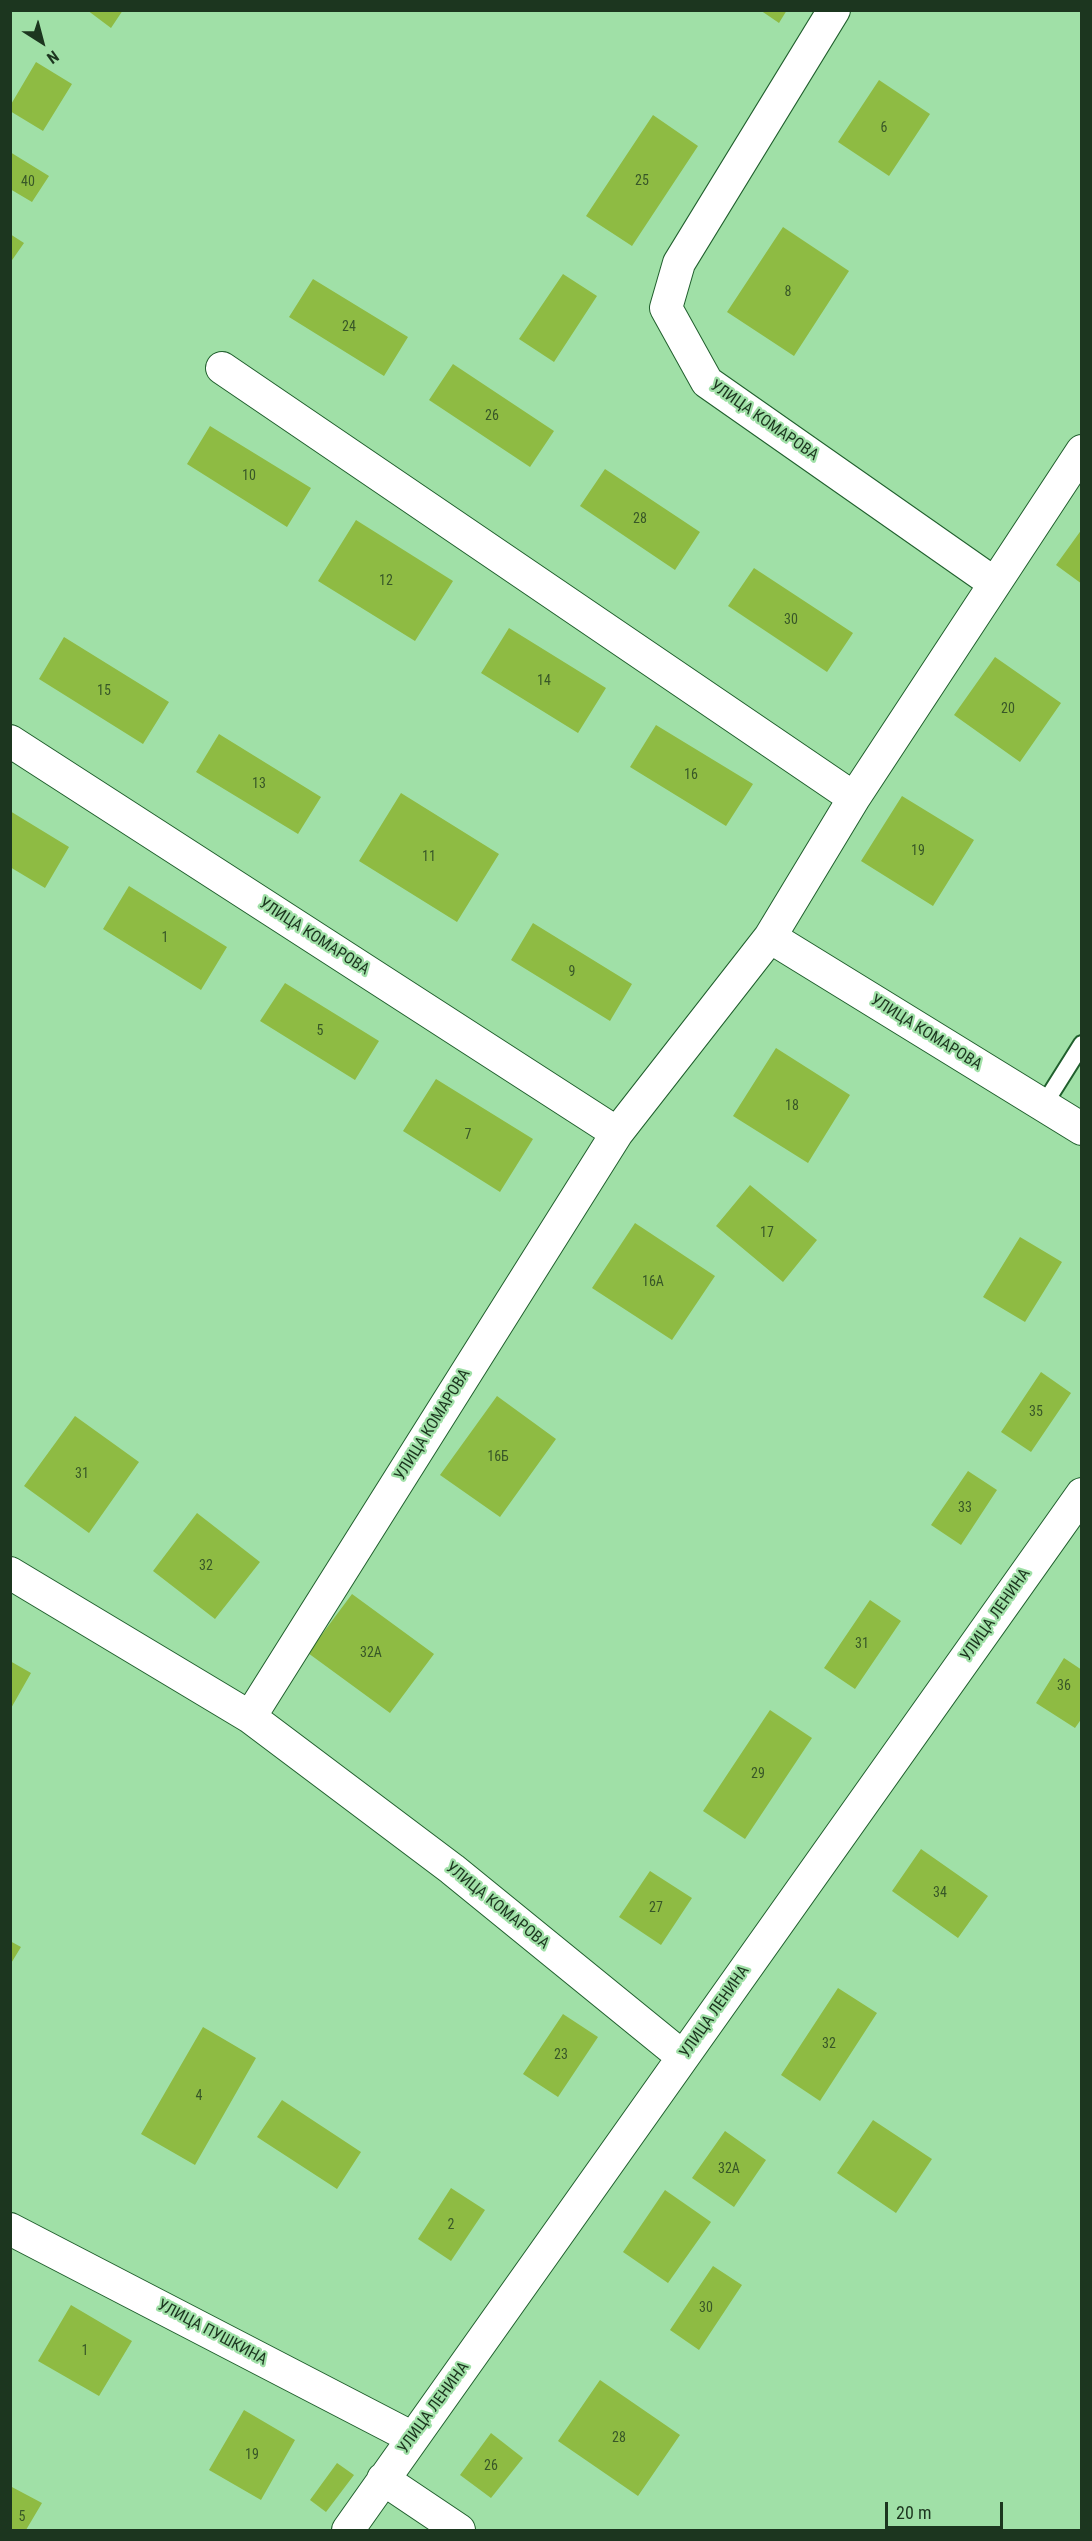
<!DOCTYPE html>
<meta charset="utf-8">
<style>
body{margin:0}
#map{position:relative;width:1092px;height:2541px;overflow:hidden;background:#a0e0a7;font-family:"Roboto Condensed",sans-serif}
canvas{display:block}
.frame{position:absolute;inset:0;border:12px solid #1c361f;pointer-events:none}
.north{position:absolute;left:12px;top:12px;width:60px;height:60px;-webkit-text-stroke:4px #a0e0a7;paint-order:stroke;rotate:144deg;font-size:16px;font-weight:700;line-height:24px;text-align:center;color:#1c361f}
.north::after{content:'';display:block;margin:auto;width:21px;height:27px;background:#1c361f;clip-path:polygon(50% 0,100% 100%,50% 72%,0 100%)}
.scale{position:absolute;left:885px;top:2502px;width:118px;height:27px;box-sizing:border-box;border:3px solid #1c361f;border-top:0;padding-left:8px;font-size:18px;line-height:21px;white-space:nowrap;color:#1c361f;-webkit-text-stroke:4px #a0e0a7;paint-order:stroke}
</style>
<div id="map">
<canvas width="1092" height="2541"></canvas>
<div class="frame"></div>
<div class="north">N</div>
<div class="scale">20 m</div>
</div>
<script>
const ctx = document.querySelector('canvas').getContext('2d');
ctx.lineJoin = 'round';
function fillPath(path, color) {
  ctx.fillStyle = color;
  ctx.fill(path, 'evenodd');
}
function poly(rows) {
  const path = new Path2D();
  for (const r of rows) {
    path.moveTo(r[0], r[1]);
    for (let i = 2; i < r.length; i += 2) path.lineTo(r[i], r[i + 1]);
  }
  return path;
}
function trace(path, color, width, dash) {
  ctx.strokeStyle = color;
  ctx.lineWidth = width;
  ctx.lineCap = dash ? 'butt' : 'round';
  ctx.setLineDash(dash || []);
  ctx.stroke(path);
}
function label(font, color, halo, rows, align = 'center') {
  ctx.font = font + ' "Roboto Condensed",sans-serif';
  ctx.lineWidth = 4.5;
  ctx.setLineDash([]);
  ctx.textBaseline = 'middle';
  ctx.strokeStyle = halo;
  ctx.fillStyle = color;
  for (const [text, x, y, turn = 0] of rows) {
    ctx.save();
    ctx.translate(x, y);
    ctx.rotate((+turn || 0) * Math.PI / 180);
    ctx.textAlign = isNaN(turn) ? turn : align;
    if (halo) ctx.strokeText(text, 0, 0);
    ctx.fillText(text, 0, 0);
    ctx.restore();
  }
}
const building = poly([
 [87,10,123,10,111,28],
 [760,10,787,10,779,23],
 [36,62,72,84,43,131,10,111,10,106],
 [879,80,930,114,889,176,838,142],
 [653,115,698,146,632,246,586,216],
 [10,152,49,176,32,202,10,189],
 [783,227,849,271,794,356,727,312],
 [10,234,24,243,10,263],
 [563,274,597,296,554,362,519,339],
 [313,279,408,337,384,376,289,317],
 [453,364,554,431,530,467,429,400],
 [210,426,311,488,287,527,187,464],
 [605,469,700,532,675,570,580,506],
 [356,520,453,581,415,641,318,581],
 [1082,529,1082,584,1056,565],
 [754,568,853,633,827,672,728,606],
 [509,628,606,688,578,733,481,673],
 [64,637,169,702,143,744,39,679],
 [995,657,1061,703,1020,762,954,715],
 [656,725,753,784,726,826,630,767],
 [219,734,321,797,298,834,196,772],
 [401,793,499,854,457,922,359,861],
 [902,796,974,840,933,906,861,861],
 [10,811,69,847,45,888,10,867],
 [129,886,227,947,201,990,103,929],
 [533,923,632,984,610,1021,511,960],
 [285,983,379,1041,355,1080,260,1021],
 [776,1048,850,1095,808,1163,733,1116],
 [436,1079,533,1139,500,1192,403,1131],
 [750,1185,817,1240,783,1282,716,1226],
 [635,1223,715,1276,672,1340,592,1288],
 [1020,1237,1062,1262,1025,1322,983,1297],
 [1041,1372,1071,1393,1031,1452,1001,1432],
 [497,1396,556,1439,500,1517,440,1475],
 [75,1416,139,1462,89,1533,24,1486],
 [968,1471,997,1490,961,1545,931,1525],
 [197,1513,260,1562,215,1619,153,1571],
 [352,1594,434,1654,390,1713,308,1653],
 [870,1600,901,1621,855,1689,824,1668],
 [1064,1658,1082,1670,1082,1718,1075,1728,1036,1703],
 [10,1661,31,1673,10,1710],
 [770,1710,812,1738,745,1839,703,1811],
 [921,1849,988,1896,958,1938,892,1891],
 [650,1871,692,1898,661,1945,619,1917],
 [10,1941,21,1947,10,1965],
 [838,1988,877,2013,820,2101,781,2075],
 [563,2014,598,2037,558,2097,523,2074],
 [203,2027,256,2058,195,2165,141,2134],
 [282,2100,361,2152,337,2189,257,2137],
 [873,2120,932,2159,896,2213,837,2173],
 [725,2131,766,2160,734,2207,692,2178],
 [451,2188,485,2210,451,2261,418,2239],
 [665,2190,711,2222,668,2283,623,2252],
 [713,2266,742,2285,699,2350,670,2330],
 [71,2305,132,2341,99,2396,38,2361],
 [600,2380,680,2435,638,2496,558,2441],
 [244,2410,295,2440,261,2500,209,2470],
 [491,2433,523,2458,491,2498,460,2475],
 [337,2463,354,2475,326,2512,310,2500],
 [10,2486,42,2503,26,2530,10,2530]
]);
const service = poly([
 [1043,1106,1082,1044]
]);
const minor = poly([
 [834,10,679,263,666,308,707,382,994,583],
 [222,368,854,798],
 [10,741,617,1133],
 [770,937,1082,1129],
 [10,1573,250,1717,452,1869,683,2057],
 [250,1717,617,1133,770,937,854,798,1082,451],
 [10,2229,413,2438],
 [383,2479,459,2530],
 [348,2530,1082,1494]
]);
const numberNames = [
 ["6",884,128],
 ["25",642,181],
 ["40",28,182],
 ["8",788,292],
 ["24",349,327],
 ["26",492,416],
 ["10",249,476],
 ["28",640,519],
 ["12",386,581],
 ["30",791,620],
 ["14",544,681],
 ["15",104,691],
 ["20",1008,709],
 ["16",691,775],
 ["13",259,784],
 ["19",918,851],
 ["11",429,857],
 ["1",165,938],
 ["9",572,972],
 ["5",320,1031],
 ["18",792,1106],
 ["7",468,1135],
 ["17",767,1233],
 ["16А",653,1282],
 ["35",1036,1412],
 ["16Б",498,1457],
 ["31",82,1474],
 ["33",965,1508],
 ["32",206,1566],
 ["31",862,1644],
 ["32А",371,1653],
 ["36",1064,1686],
 ["29",758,1774],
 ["34",940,1893],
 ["27",656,1908],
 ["32",829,2044],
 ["23",561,2055],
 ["4",199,2096],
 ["32А",729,2169],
 ["2",451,2225],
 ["30",706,2308],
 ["1",85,2351],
 ["28",619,2438],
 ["19",252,2455],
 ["26",491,2466],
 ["5",22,2517]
];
const streetNames = [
 ["УЛИЦА КОМАРОВА",764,421,35],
 ["УЛИЦА КОМАРОВА",314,937,33],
 ["УЛИЦА КОМАРОВА",926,1033,32],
 ["УЛИЦА КОМАРОВА",433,1425,-58],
 ["УЛИЦА ЛЕНИНА",996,1615,-55],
 ["УЛИЦА КОМАРОВА",497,1906,39],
 ["УЛИЦА ЛЕНИНА",715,2012,-55],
 ["УЛИЦА ПУШКИНА",212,2333,28],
 ["УЛИЦА ЛЕНИНА",434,2408,-54]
];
fillPath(building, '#8ebb43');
trace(service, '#205f2d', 20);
trace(minor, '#205f2d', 34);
trace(service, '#fff', 16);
trace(minor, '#fff', 32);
label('14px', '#385728', null, numberNames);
label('16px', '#1c361f', '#a0e0a7', streetNames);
</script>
